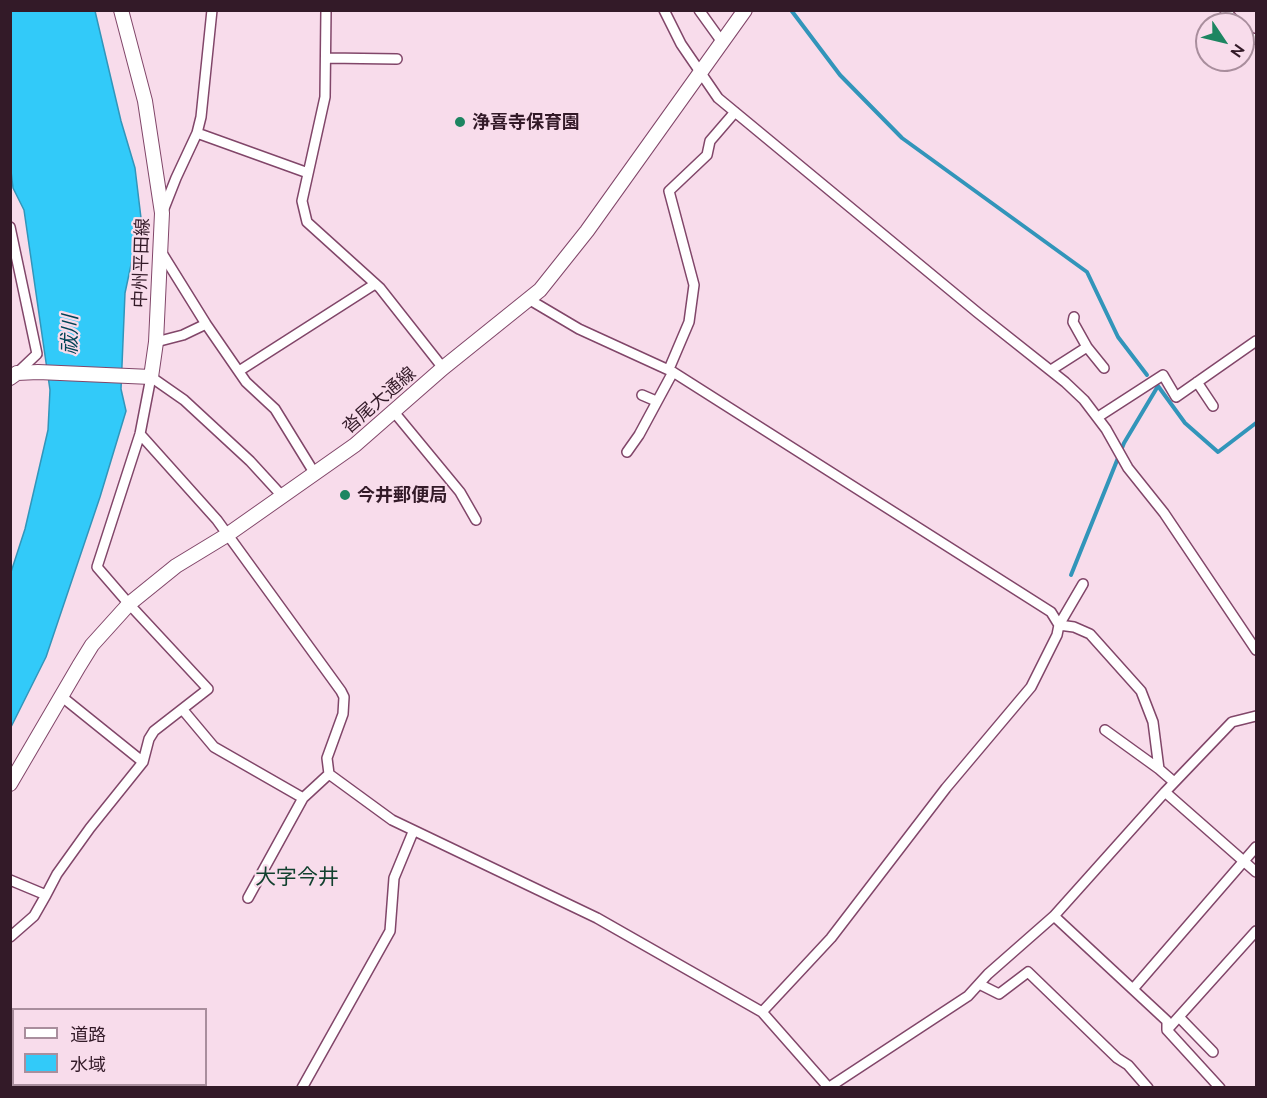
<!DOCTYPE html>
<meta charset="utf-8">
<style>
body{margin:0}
#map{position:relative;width:1267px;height:1098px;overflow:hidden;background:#f8dceb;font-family:Ubuntu,"Noto Sans JP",sans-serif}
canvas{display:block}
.frame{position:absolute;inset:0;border:12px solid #331a28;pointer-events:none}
.legend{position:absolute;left:12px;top:1008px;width:195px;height:78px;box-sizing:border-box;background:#f8dceb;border:2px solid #a98e9d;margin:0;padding:8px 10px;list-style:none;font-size:18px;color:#331a28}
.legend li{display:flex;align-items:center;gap:12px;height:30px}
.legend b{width:30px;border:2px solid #a98e9d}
.north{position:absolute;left:1195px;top:12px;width:60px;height:60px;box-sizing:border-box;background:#f8dceb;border:2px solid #a98e9d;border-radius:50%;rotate:125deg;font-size:16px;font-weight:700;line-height:24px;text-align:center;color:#331a28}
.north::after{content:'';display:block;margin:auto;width:21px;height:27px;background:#1d8561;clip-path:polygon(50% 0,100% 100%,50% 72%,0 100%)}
</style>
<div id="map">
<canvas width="1267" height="1098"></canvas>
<div class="frame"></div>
<ul class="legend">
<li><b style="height:8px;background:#fff"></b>道路</li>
<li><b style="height:16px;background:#32caf9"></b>水域</li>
</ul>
<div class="north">N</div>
</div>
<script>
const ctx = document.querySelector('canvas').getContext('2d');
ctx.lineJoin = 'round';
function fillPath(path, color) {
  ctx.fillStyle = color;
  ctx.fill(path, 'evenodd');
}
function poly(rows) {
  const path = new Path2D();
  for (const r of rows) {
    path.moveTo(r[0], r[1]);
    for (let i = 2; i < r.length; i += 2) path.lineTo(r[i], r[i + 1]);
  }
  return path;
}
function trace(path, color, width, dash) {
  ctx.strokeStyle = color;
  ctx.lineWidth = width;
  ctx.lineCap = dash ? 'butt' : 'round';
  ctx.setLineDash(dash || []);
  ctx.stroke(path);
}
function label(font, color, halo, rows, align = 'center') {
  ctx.font = font + ' Ubuntu,"Noto Sans JP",sans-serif';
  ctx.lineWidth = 4.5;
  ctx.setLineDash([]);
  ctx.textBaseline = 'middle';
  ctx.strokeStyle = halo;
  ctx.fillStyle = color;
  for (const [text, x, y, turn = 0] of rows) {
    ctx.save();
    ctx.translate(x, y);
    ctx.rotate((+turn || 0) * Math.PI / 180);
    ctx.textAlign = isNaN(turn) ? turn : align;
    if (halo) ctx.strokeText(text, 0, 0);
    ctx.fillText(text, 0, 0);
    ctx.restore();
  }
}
const water = poly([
 [11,11,95,11,121,121,135,168,141,218,125,293,121,389,126,411,100,497,46,657,11,727,11,572,25,529,48,430,50,390,24,210,13,188,11,171,11,11]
]);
const stream = poly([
 [791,10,840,75,902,138,1087,272,1118,337,1147,375],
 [1071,575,1124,443,1158,386,1185,423,1218,452,1256,423]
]);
const street = poly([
 [326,10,325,97,302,201,307,222,380,288,443,368],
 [664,10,681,44,718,98,978,313,1065,382,1084,400,1106,429,1128,468,1164,513,1256,650],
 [699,10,722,42],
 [1225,10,1237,24],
 [1243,30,1251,38,1256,39],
 [327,58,397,59],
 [197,133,308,173],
 [163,211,176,178,197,133,201,117,212,10],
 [10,227,37,354,17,373],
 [160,250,206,324,246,382,275,409,315,474],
 [530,300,579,329,673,372,1051,612,1059,625],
 [1074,317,1073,322,1087,347],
 [156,342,183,335,206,324],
 [669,369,689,322,694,285,669,191,707,155,710,141,735,112],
 [1051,370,1087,347,1104,368],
 [239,371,375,284],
 [1197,382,1213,406],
 [642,395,656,401],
 [394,412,460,492,476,520],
 [1098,417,1163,375,1176,397,1256,341],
 [140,434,217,520,341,691,344,697,343,714,327,758,329,774,392,820,597,918,762,1012,829,1088],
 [627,452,639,435,673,372],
 [1059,625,1074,627,1090,634,1141,691,1153,722,1159,769,1174,782],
 [61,696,143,762],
 [183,710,214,747,303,798],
 [1105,730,1159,769],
 [1165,792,1256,872],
 [10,880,46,895,57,874,90,828,143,762,149,739,154,731,208,689,129,604,97,567,140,434,151,377,184,400,250,461,283,497],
 [248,898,303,798,329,774],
 [1054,916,1167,1021,1167,1030,1220,1088],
 [10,937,34,916,46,895],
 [979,984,999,994,1028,972,1117,1058,1128,1065,1148,1088],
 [1133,989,1256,847],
 [762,1012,831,938,946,788,1031,687,1057,635,1059,625,1083,584],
 [1179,1017,1213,1052],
 [1167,1030,1256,931],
 [10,1031,14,1033],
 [120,1084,126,1088],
 [302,1088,390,931,394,878,413,832],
 [828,1088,968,996,988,974,1054,916,1165,792,1232,722,1256,716]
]);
const secondary = poly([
 [10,378,17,373,38,372,151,377,156,342,162,213,145,101,121,10],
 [10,784,79,666,92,645,129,604,176,566,227,535,355,445,443,368,540,290,587,231,745,10]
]);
const markers = [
 [460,122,6,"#1d8561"],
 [345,495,6,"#1d8561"]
];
const poiNames = [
 ["浄喜寺保育園",472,122],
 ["今井郵便局",357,495]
];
const streetNames = [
 ["中州平田線",141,263,-88],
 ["沓尾大通線",379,400,-41]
];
const waterNames = [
 ["祓川",70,335,-89]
];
const quarterNames = [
 ["大字今井",297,877]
];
fillPath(water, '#32caf9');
trace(water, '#3295ba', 1.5);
trace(stream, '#3295ba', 4);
trace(street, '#814669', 12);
trace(secondary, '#814669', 16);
trace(street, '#fff', 9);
trace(secondary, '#fff', 14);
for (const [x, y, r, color] of markers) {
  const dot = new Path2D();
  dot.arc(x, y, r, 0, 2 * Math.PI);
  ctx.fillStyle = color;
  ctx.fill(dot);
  trace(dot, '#f8dceb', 2);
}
label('bold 18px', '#331a28', '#f8dceb', poiNames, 'left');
label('18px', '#331a28', '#f8dceb', streetNames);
label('italic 20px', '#004255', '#f8dceb', waterNames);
label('21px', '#12412f', '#f8dceb', quarterNames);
</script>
